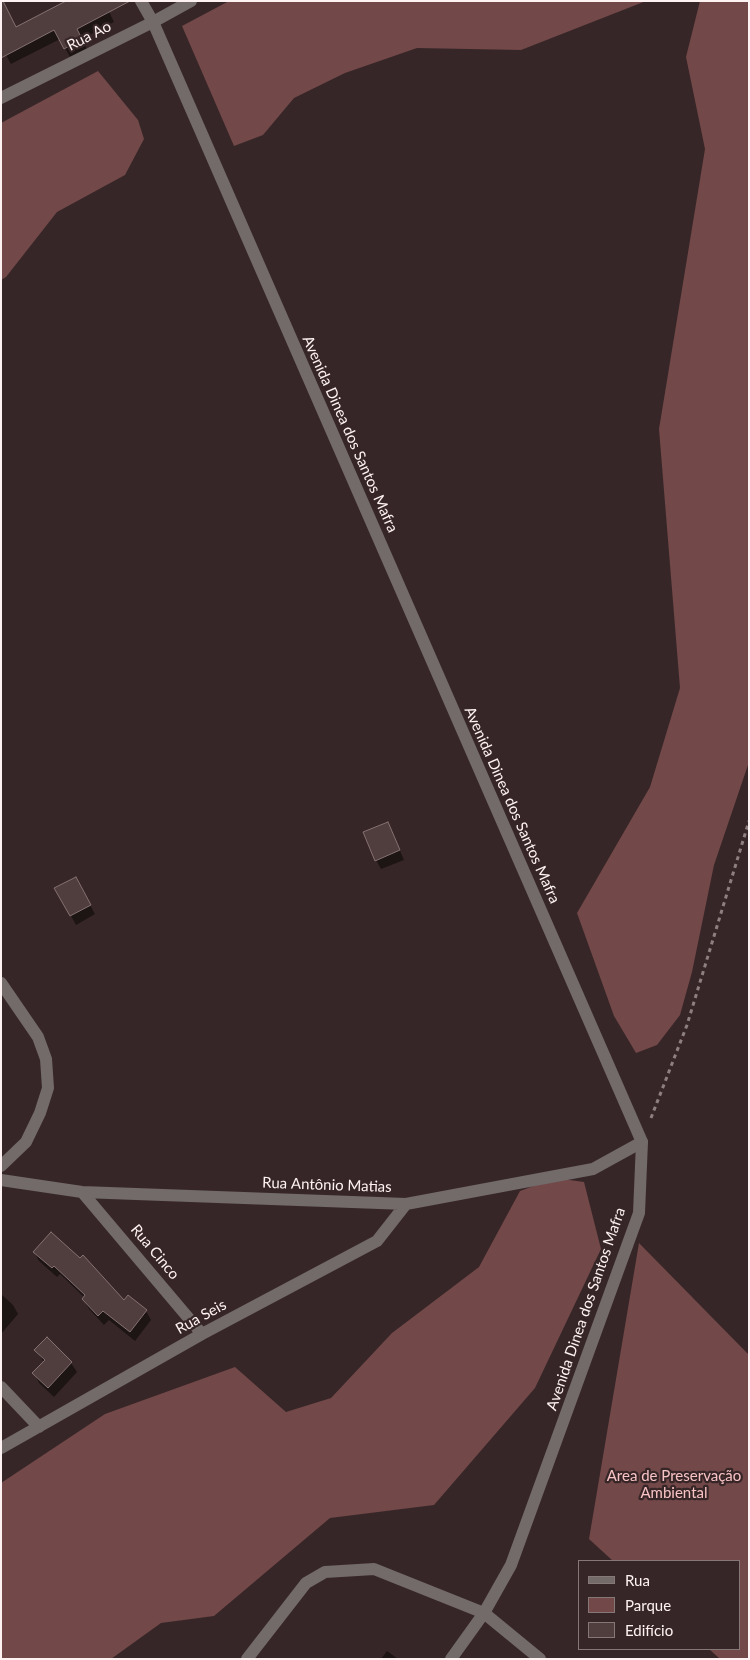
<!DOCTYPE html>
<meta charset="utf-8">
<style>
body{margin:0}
#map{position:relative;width:750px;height:1660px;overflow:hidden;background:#372627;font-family:Lato,sans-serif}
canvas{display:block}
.frame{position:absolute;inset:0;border:2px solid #fef2f2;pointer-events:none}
.legend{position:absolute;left:578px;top:1560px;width:162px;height:90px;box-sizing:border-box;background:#372627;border:1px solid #877878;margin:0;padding:6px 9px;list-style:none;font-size:15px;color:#fef2f2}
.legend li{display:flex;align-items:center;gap:10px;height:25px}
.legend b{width:25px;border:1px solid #877878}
</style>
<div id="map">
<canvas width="750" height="1660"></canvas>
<div class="frame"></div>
<ul class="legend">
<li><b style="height:6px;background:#736a6a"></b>Rua</li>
<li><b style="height:14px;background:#724849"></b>Parque</li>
<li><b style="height:14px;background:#503d3e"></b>Edifício</li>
</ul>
</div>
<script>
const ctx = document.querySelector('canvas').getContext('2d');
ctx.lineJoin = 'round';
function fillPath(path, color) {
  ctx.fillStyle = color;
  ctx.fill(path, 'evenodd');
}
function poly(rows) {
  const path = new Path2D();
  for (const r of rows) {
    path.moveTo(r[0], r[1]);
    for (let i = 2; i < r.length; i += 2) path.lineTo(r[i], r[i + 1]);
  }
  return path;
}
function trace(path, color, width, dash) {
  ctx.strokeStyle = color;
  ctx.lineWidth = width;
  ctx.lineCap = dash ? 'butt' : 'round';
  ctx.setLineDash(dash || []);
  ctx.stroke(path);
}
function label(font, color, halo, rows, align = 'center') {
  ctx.font = font + ' Lato,sans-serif';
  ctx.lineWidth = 4.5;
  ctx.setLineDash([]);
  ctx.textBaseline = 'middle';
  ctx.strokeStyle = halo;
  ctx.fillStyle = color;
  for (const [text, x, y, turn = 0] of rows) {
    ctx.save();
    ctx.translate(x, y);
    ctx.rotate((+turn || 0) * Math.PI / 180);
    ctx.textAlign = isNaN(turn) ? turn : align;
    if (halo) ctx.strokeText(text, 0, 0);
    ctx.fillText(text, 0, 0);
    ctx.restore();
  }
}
const green = poly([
 [229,1,646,1,521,50,417,48,345,73,294,98,263,135,234,146,182,26],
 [700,1,749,1,749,762,714,865,692,972,680,1015,657,1045,636,1053,614,1016,577,913,650,787,680,688,659,429,705,149,686,57],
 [98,71,138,120,144,139,125,175,57,212,6,277,1,280,1,123],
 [555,1178,584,1182,601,1249,535,1388,434,1505,330,1518,214,1616,161,1623,111,1659,1,1659,1,1483,105,1414,235,1367,286,1412,331,1398,392,1333,479,1267,520,1191],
 [639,1243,749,1355,749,1659,720,1659,709,1649,739,1649,739,1561,613,1561,589,1539]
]);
const shadow = poly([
 [104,1,114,22,82,39,87,49,70,57,60,39,11,64,1,46,16,29],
 [388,823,404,860,381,869,376,860],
 [75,878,95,914,76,925,56,889],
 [34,1252,124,1302,146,1311,151,1320,135,1341,109,1320,104,1325,89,1309,83,1299,85,1298,60,1274,57,1277,39,1261],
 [1,1294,13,1305,18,1314,1,1334],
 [47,1339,71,1363,77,1372,54,1397,39,1383,34,1373,44,1362,36,1350],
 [387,1651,398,1659,381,1659]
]);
const building = poly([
 [1,1,3,1,16,27,66,1,130,1,77,29,82,39,64,49,54,30,1,58,1,1],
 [388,822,400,850,375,861,363,832,388,822],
 [76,877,91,905,70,916,54,888,76,877],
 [51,1232,80,1258,83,1255,124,1300,128,1295,147,1310,130,1332,103,1311,98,1316,82,1299,85,1295,54,1266,52,1268,33,1252,51,1232],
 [47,1337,72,1362,48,1388,32,1373,45,1360,34,1350,47,1337]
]);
const path = poly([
 [651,1118,687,1025,749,821]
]);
const minor = poly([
 [1,98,153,22,191,1],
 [1,983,38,1037,46,1059,48,1088,40,1113,26,1142,1,1166],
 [1,1180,82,1192,406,1204,593,1169,642,1142],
 [82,1192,202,1334],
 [1,1387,39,1427],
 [1,1448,202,1334,377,1241,406,1204],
 [247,1659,306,1583,325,1572,374,1569,484,1613,540,1659]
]);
const tertiary = poly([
 [141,1,153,22,642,1142,639,1213,511,1565,484,1613,451,1659]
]);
const streetNames = [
 ["Rua Ao",89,36,-27],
 ["Avenida Dinea dos Santos Mafra",350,434,66],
 ["Avenida Dinea dos Santos Mafra",512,805,66],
 ["Rua Antônio Matias",327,1185,2],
 ["Rua Cinco",155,1252,50],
 ["Avenida Dinea dos Santos Mafra",586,1309,-71],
 ["Rua Seis",201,1317,-29]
];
const parkNames = [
 ["Area de Preservação",674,1476],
 ["Ambiental",674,1493]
];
fillPath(green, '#724849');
fillPath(shadow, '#0007');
fillPath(building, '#503d3e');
trace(building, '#857171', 1);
trace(path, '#8e8080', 3, [4, 4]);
trace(minor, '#736a6a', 12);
trace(tertiary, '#736a6a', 12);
label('15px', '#fef2f2', '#372627', streetNames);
label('15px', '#f8c3c4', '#372627', parkNames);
</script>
